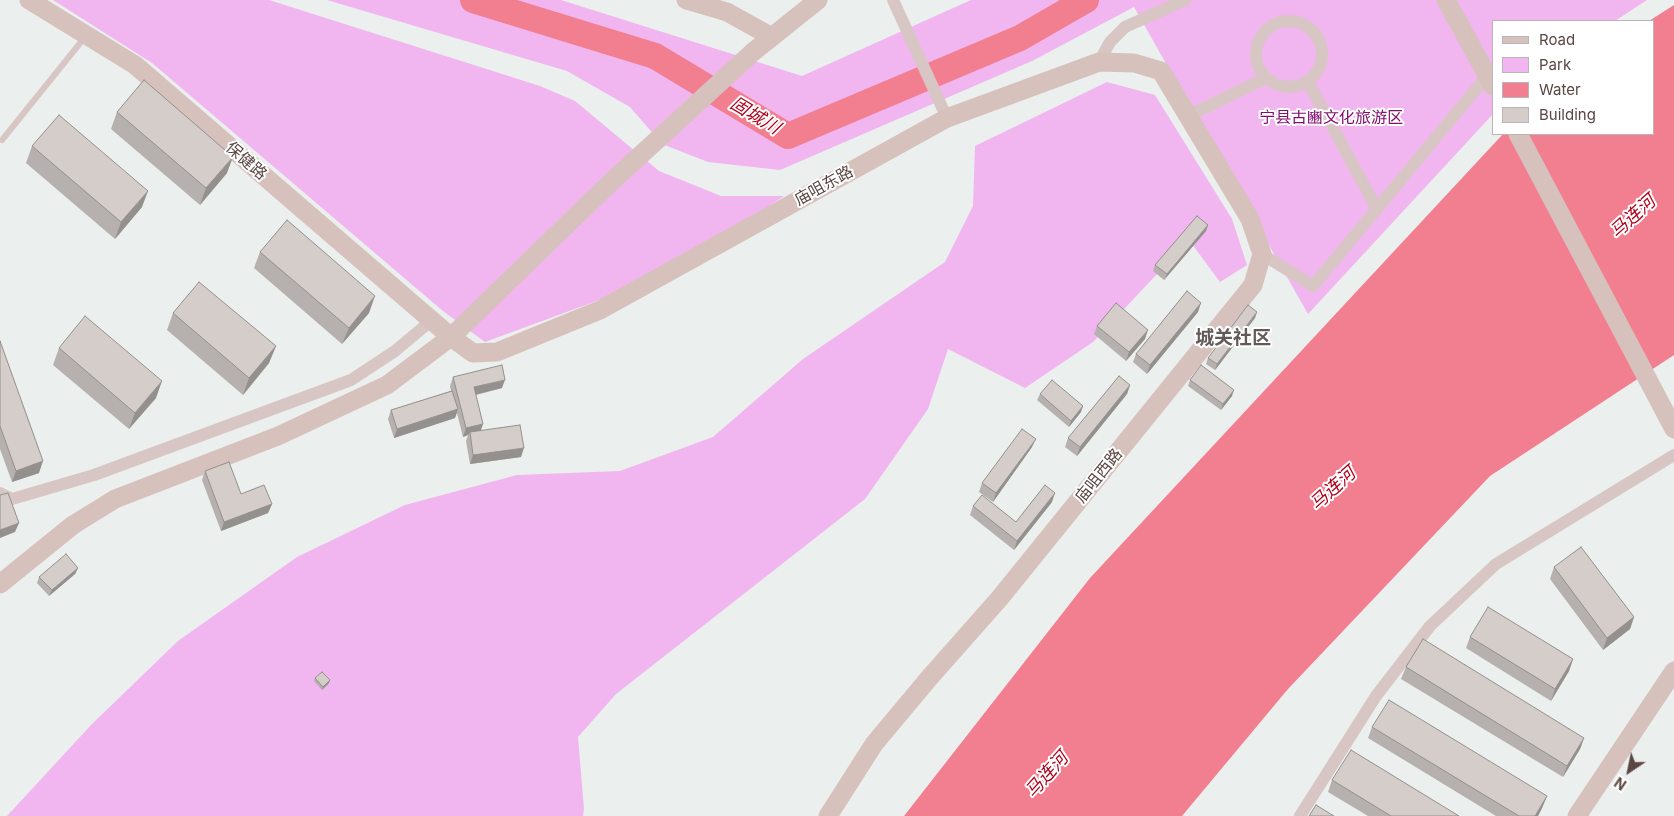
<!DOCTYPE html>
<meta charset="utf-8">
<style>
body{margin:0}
#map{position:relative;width:1674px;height:816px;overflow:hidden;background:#ebefee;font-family:Inter,sans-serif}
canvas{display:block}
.legend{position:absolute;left:1492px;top:20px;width:162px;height:115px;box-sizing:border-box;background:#fff;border:1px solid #bdb5b4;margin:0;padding:6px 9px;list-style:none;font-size:15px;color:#5a4643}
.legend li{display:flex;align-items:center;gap:10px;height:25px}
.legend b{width:25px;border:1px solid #bdb5b4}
.north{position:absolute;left:1604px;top:746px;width:50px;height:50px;-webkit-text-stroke:4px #fff;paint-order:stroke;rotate:214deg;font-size:14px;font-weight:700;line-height:20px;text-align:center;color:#5a4643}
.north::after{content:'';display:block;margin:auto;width:18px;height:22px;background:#5a4643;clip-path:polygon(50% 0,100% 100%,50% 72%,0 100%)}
</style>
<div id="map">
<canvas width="1674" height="816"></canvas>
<ul class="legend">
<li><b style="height:6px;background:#d7c1bc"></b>Road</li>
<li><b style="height:14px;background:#f1b5f0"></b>Park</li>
<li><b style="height:14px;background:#f27f90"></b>Water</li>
<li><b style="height:14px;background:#d4cdca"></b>Building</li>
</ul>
<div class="north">N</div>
</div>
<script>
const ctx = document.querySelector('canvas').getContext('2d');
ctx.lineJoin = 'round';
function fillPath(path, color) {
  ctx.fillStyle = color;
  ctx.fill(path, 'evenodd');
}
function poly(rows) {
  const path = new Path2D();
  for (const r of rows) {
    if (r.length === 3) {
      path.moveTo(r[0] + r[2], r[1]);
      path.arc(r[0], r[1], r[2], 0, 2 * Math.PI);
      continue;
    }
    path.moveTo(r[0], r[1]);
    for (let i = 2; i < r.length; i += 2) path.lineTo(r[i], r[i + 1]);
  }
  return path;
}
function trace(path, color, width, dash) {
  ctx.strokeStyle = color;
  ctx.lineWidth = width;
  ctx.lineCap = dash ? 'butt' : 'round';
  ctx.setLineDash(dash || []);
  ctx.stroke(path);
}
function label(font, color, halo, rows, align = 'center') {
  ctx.font = font + ' Inter,"Noto Sans SC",sans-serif';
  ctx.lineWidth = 4;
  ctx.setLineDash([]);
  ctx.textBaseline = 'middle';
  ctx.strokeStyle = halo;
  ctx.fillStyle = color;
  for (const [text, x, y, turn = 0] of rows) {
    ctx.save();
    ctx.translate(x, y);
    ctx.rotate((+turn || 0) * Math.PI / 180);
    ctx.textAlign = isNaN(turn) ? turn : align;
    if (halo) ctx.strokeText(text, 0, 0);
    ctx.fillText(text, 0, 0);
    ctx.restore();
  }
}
const green = poly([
 [53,0,269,0,540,86,575,101,659,171,721,196,784,196,753,217,602,299,485,342,443,311,152,63],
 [327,0,561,0,802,76,971,0,1647,0,1615,21,1493,21,1493,114,1308,314,1134,7,1032,61,780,170,708,162,662,144,630,107,567,71],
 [1107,82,1155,95,1232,219,1247,265,1220,282,1189,240,1093,342,1025,388,948,349,928,409,865,499,616,694,578,737,584,809,583,816,7,816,92,724,178,641,297,557,405,505,517,475,620,471,713,437,803,359,945,262,973,206,975,146]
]);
const water = poly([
 [1674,5,1674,355,1490,476,1288,689,1182,816,904,816,1090,578,1503,134,1653,134,1653,21,1649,21]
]);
const river = poly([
 [473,0,655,56,788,136,1020,38,1086,0]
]);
const lane = poly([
 [2,140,85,37]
]);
const street = poly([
 [893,0,947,118],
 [1289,54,33],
 [1099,62,1110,42,1125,27,1185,0],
 [1308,82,1377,209],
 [1188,116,1266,78],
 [1262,254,1313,286,1487,76],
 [0,493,12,499,94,475,351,380,395,351,432,320],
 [1300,816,1376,696,1430,626,1496,564,1674,455]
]);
const secondary = poly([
 [29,0,135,65,451,337,473,353,497,352,600,310,947,118,1099,62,1134,63,1161,71,1250,219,1262,254,1253,285,999,599,930,677,874,744,828,816],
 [686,0,727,12,772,37],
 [1446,0,1493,86],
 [1518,134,1674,429],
 [0,584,73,525,115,499,278,436,387,385,451,337,609,184,753,52,818,0],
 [1577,816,1674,671]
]);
const wall = poly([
 [117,112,227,173,200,205,111,129],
 [32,146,142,207,115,239,26,163],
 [1208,225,1206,231,1164,280,1153,271,1155,265],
 [260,252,369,313,342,344,254,268],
 [1198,312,1147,374,1133,362,1136,354],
 [173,313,276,346,269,363,243,395,167,330],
 [1255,318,1215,370,1206,364,1208,358],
 [1097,326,1145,339,1126,361,1094,334],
 [0,341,39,473,12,482,0,449],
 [59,348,156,398,129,429,53,365],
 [453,377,502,388,476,395,483,424,480,430,521,457,470,464,466,441,468,435,463,437,457,413,455,418,394,438,388,419,391,410,451,391,450,386],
 [1190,380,1232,396,1221,410,1188,386],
 [1130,385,1127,394,1077,456,1065,447,1068,438],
 [1040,394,1081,412,1069,427,1037,400],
 [1032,447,993,502,979,492,982,483],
 [205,471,241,494,272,504,268,513,221,531,202,480],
 [1052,502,1014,550,970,515,973,506,1016,522],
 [1554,567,1634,617,1630,629,1603,650,1550,579],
 [78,568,75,574,49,596,37,583,39,577],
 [1470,637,1573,659,1569,671,1551,701,1466,648],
 [1406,667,1584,738,1580,749,1563,777,1401,679],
 [315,678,330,680,329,683,322,690,314,681],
 [1372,727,1547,796,1542,808,1538,816,1496,816,1368,738],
 [1332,780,1459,816,1368,816,1328,792]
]);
const shadedWall = poly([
 [233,157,227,173,200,205,206,188],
 [148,191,142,207,115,239,121,222],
 [1208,225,1206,231,1164,280,1167,274],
 [375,296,369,313,342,344,349,328],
 [1201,303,1198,312,1147,374,1150,365],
 [1257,312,1255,318,1215,370,1217,364],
 [1148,330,1145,339,1126,361,1129,352],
 [276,346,269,363,243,395,249,378],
 [505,380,502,388,470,396,474,387],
 [162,381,156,398,129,429,135,413],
 [1130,385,1127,394,1077,456,1080,447],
 [1234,390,1232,396,1221,410,1223,404],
 [1083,406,1081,412,1069,427,1071,421],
 [458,409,455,418,394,438,397,429],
 [483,424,480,433,470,432,468,435,463,437,466,428],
 [1036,439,1032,447,993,502,996,493],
 [524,448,521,457,470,464,473,455],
 [43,461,39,473,12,482,16,471],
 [1055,493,1052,502,1014,550,1017,541],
 [272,504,268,513,221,531,224,522],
 [19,523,15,532,0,538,0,530],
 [78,568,75,574,49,596,52,590],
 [1634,617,1630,629,1603,650,1607,638],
 [1573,659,1569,671,1551,701,1555,689],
 [330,680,329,683,322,690,323,687],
 [1584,738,1580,749,1563,777,1567,766],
 [1547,796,1542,808,1538,816,1535,816]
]);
const building = poly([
 [144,80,233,157,206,188,117,112,144,80],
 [59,115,148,191,121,222,32,146,59,115],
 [1197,216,1208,225,1167,274,1155,265,1197,216],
 [287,220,375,296,349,328,260,252,287,220],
 [199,282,276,346,249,378,173,313,199,282],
 [1187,291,1201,303,1150,365,1136,354,1187,291],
 [1116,303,1148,330,1129,352,1097,326,1116,303],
 [1248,305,1257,312,1217,364,1208,358,1248,305],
 [85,316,162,381,135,413,59,348,85,316],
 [0,341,43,461,16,471,0,426,0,341],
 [502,365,505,380,474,387,483,424,466,428,453,377,502,365],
 [1201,365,1234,390,1223,404,1190,380,1201,365],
 [1119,376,1130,385,1080,447,1068,438,1119,376],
 [1052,380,1083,406,1071,421,1040,394,1052,380],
 [452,391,458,409,397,429,391,410,452,391],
 [520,425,524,448,473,455,470,432,520,425],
 [1022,429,1036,439,996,493,982,483,1022,429],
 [229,462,241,494,264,485,272,504,224,522,205,471,229,462],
 [1045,485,1055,493,1017,541,973,506,982,495,1016,522,1045,485],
 [8,493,19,523,0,530,0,495,8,493],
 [1581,547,1634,617,1607,638,1554,567,1581,547],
 [66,554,78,568,52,590,39,577,66,554],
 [1488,607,1573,659,1555,689,1470,637,1488,607],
 [1423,639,1584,738,1567,766,1406,667,1423,639],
 [322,672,330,680,323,687,315,678,322,672],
 [1389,700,1547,796,1535,816,1519,816,1372,727,1389,700],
 [1351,750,1459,816,1391,816,1332,780,1351,750],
 [1316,805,1334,816,1309,816,1316,805]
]);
const parkNames = [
 ["宁县古豳文化旅游区",1331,118]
];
const streetNames = [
 ["保健路",246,161,41],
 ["庙咀东路",824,186,-29],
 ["庙咀西路",1099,476,-51]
];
const waterNames = [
 ["固城川",755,116,31],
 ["马连河",1633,217,-42],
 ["马连河",1333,489,-42],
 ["马连河",1047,775,-48]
];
const quarterNames = [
 ["城关社区",1233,338]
];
fillPath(green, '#f1b5f0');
fillPath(water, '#f27f90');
trace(river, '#f27f90', 26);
trace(lane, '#d8c6c4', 6);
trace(street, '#d8c6c4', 12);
trace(secondary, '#d7c1bc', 19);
fillPath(wall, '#b6b0ae');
fillPath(shadedWall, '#94908d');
fillPath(building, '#d4cdca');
trace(building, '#94908d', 1);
label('16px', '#800f70', '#fff', parkNames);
label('16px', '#5a4643', '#fff', streetNames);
label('italic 18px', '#af021b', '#fff', waterNames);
label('bold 19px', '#615a58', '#fff', quarterNames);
</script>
